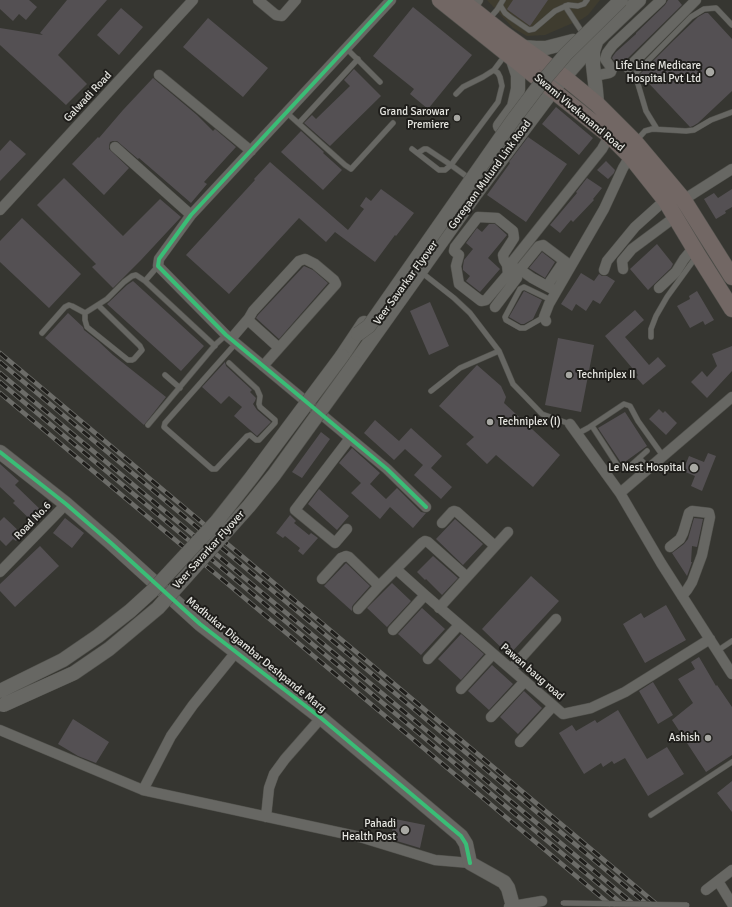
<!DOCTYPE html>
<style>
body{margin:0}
canvas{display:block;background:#363631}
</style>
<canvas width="732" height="907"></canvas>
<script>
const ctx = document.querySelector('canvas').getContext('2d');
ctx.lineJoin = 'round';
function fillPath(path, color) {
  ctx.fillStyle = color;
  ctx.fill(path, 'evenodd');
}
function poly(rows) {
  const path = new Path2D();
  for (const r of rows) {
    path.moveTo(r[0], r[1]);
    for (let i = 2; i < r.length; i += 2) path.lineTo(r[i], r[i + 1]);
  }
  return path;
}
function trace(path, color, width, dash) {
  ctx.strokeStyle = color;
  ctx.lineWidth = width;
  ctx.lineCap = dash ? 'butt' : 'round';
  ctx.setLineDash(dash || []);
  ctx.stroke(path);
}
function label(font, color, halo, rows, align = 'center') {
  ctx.font = font + ' Signika,sans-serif';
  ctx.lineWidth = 4;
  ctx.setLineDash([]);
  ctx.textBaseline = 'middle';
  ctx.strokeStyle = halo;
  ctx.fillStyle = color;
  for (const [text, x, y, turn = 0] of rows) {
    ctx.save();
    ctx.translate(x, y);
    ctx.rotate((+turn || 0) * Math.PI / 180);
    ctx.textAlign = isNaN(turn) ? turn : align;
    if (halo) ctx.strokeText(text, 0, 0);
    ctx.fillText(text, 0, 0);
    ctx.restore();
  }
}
const built = poly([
 [487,0,600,0,588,15,582,19,545,35,527,36,513,28]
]);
const building = poly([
 [0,0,29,0,37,7,26,20,19,14,13,21,0,9],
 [67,0,107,0,58,55,87,84,66,105,0,45,0,28,43,35,40,33],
 [513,0,548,0,530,26,508,10,507,9],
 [668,0,678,0,682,5,623,63,622,67,619,70,617,65,612,58,613,56,616,52,636,34,636,33,665,5],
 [413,7,472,55,428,109,410,94,414,89,373,56],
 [121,8,143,27,119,55,97,35],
 [705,13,708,13,732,39,732,91,698,123,693,126,690,127,640,74,674,40,698,17],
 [208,18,268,68,243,97,183,47],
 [354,69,381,96,330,146,304,123,312,115,316,119,350,86,344,80],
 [153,78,197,115,213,131,215,129,236,147,204,182,207,184,191,203,139,158,138,159,117,141,113,141,110,142,109,146,109,149,129,168,104,195,72,164,98,137,99,138,123,110],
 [556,107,593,138,579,155,542,124],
 [301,131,324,152,323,153,342,170,323,190,281,152],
 [528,137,567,164,526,222,487,195,510,163,509,162],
 [10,140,26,154,0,181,0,151],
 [606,161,615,170,614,173,608,179,597,170],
 [270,162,348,230,364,209,360,206,366,197,371,201,381,189,414,213,396,236,395,235,375,262,335,232,326,242,299,218,229,294,186,255,255,180,254,179],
 [64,178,123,236,160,199,181,217,141,260,113,288,92,267,96,264,37,205],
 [587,178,602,188,593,199,594,200,573,222,571,220,560,233,550,225,577,193,576,192],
 [732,189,732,207,725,211,726,213,716,219,704,199,714,193,718,198],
 [22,218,81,274,49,308,0,262,0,241],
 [489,224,495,224,507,235,488,258,500,269,480,292,466,281,470,276,463,270,463,266,464,260,473,249,466,243,477,228,482,232],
 [657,244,673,264,671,268,648,290,630,269],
 [542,252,555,262,545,278,529,268],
 [304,266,313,270,328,283,279,339,256,318,258,315,303,267],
 [581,273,594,281,599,274,602,276,607,276,615,281,600,304,593,300,586,311,576,304,572,311,561,304],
 [133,281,204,346,181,371,107,304,127,285],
 [524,291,542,300,533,319,524,324,521,324,509,317],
 [697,291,714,320,705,325,703,321,690,328,677,306,690,299,689,296],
 [430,302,449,346,429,355,410,311],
 [635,310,644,320,625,337,649,365,658,357,666,366,643,385,636,377,638,375,605,336],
 [68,313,83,327,84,330,98,341,113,355,166,397,144,425,45,338],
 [558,338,594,345,581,412,545,405],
 [732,346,732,371,707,398,691,382,702,371,707,377,717,366,712,354],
 [225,362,226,366,252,390,250,392,256,398,255,401,253,404,257,410,271,422,257,436,234,416,242,407,229,396,221,404,202,387],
 [477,365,501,386,506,397,504,403,560,455,533,487,496,455,487,464,466,444,474,437,439,406],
 [659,409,663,413,665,411,677,423,666,435,649,419],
 [625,412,647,446,622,464,598,428],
 [375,420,399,441,411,428,442,456,431,468,452,487,441,499,414,475,423,465,405,449,394,460,364,433],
 [321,432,330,439,302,478,292,472],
 [352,448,380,473,370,484,386,499,397,488,421,512,426,513,413,528,390,507,380,519,351,493,361,483,339,463],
 [708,453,716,456,702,491,691,486,695,476,683,471,689,456,704,462],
 [0,464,19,481,15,485,45,514,35,524,13,503,15,501,0,487],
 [319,489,349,516,337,530,308,504],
 [290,515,296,521,294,523,309,535,311,533,318,538,303,555,298,551,300,548,285,536,283,538,276,533],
 [4,517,22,534,16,541,13,539,6,546,0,540,0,521],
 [65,518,84,533,72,548,53,533],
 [694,518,703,519,697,547,692,546,691,562,692,562,687,576,672,553,684,544,688,539],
 [455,519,483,544,463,565,436,539],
 [40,546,59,566,15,607,0,591,0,584],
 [433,556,458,578,442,595,426,579,425,580,417,572],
 [346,563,370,586,353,605,352,607,352,611,324,586],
 [531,576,559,601,509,655,482,629],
 [392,583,411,601,387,627,367,608],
 [666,605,686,640,645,663,623,624,641,613,644,618],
 [422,608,445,629,421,655,398,634],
 [461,634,484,654,461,680,438,659],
 [699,657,716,686,717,685,732,707,732,755,706,772,672,720,693,703,678,679,695,669,691,662],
 [492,665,513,684,489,710,468,691],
 [653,682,673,715,658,724,639,691],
 [524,691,542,708,518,734,500,717],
 [618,710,647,759,667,747,684,774,648,796,625,758,614,764,612,761,603,767,601,763,584,774,559,733,572,725,576,731,595,720,597,723],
 [73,719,109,742,96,763,78,756,58,744],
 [732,781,732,812,717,793],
 [395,819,425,825,420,848,390,839]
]);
const lane = poly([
 [500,5,505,13,510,17,529,30,534,29,555,11,568,5,578,6,584,4,587,0],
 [565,6,582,32],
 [488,20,497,10,503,0],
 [346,48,380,82],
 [456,94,463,87,483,77,494,70,506,54],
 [287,113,345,165,351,169,393,123],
 [299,123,358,59],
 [657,129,646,111,635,74,691,17,704,9,716,8,732,25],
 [636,141,645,131,652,129,686,131,694,130,711,120,732,112],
 [412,149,439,170,445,170,451,165,498,102,502,86,500,77,498,73,494,70],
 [418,153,424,149,427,149,451,165,466,176],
 [421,272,454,298,470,313,499,351,513,384,542,414,570,424],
 [145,281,215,346],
 [85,313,85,320,87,327,128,360,132,360,134,359,142,350,140,346,98,305],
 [544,317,525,328,520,328,506,320,505,317,520,289,524,287,551,300],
 [42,333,65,307,69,305,72,306,85,313,107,299,124,282,132,276,136,275,145,281,158,266],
 [651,337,651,329,656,316,667,297,696,257],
 [229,363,257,389,260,396,259,404,260,407,275,420,275,423,259,440,256,440,250,435,247,436,216,469,212,469,164,427,165,423,236,343],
 [165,375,180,388],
 [431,391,460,368,499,351],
 [148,425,216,344,226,335],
 [592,426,618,466,623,469,629,467,647,451],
 [577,434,588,428,624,404,630,406,638,421,663,456],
 [639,458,649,468],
 [717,651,732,641],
 [651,815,732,762]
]);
const street = poly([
 [258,0,276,15,282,16,296,0],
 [391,0,191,215,159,259,158,266,226,335,387,469,426,507],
 [472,9,478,0],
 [628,68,696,0],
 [159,75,251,151],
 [594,76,609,73,611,72,612,69,605,59,607,53,613,45,661,0],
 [115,147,191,215],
 [680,202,732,169],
 [0,210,193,0],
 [478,217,497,218,513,231,514,238,503,255,504,260,507,265,508,274,486,300,481,301,459,284,456,266,459,255,454,251,455,247,478,217],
 [623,269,622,261,632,249,675,217],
 [604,270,607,261,635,227,665,200],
 [547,286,564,261],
 [659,288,676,272,684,259,694,247],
 [556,291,532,278,522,271,521,268,539,246,543,245,571,266],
 [495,307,517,278,512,262,602,149,612,131],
 [248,320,279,348],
 [546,321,544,317,549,304,604,209,623,168,630,156],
 [231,339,249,318,253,311,299,261,305,259,315,264,334,280,336,284,263,366],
 [570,424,620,493,661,563,732,674],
 [620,493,732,397],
 [442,523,452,512,454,511,457,512,495,546],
 [347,529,335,543,295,510,350,438],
 [670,547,680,539,683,533,689,513,692,511,709,513,710,517,702,555,692,582,687,590,682,596],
 [396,569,425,595,563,714,591,708,625,692,710,639],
 [0,572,66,504],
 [322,579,341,558,346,556,349,557,379,586],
 [439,608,508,532],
 [358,609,379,586,422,543,425,541,428,542,467,577],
 [393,630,425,595],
 [428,659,459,625],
 [511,669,556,619],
 [461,689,493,654],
 [491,717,525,681],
 [0,730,143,790,360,837,435,860,470,863],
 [520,742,553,706],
 [143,790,171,736,193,705,236,652],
 [266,817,269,788,274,774,285,759,321,718],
 [718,881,732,904],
 [706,890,732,870],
 [513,906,542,901]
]);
const secondary = poly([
 [596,42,593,51,593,65,596,91,597,104],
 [522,47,536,48,546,48,573,41],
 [500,126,514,107,518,89,518,75,512,57],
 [342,356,364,323],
 [355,363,476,193,553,90,597,40,639,0],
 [0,452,66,504,111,543,200,624,236,652,321,718,461,836,466,844,470,863,504,882,508,888,513,906,511,907]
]);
const primary = poly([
 [440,0,610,136,630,156,665,200,698,255,732,309],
 [461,0,504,34,564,77,597,104,635,142,683,199,732,277]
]);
const rail = poly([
 [0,353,660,907],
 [0,362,650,907],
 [0,373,637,907],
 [0,382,626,907],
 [0,393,613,907]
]);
const laneBridge = poly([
 [563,903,687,905]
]);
const secondaryBridge = poly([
 [358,334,369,326,513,120,538,87,566,54,621,0],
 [0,691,63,660,98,636,130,611,152,591,217,521,251,478,342,356],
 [3,705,74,673,109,649,158,608,249,506,274,475,355,363]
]);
const cycleway = poly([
 [391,0,191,215,159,259,158,266,226,335,387,469,426,507],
 [0,452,66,504,111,543,200,624,236,652,321,718,461,836,466,844,470,863]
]);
const markers = [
 [710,72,5,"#a8a8a3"],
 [457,118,4,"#a8a8a3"],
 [569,375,4,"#a8a8a3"],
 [490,422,4,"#a8a8a3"],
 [694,468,5,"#a8a8a3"],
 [708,738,4,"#a8a8a3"],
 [405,830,5,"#a8a8a3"]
];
const poiNames = [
 ["Life Line Medicare",701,66],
 ["Hospital Pvt Ltd",701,79],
 ["Grand Sarowar",449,112],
 ["Premiere",449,125],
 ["Techniplex II",577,375,"left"],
 ["Techniplex (I)",498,422,"left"],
 ["Le Nest Hospital",685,468],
 ["Ashish",700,738],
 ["Pahadi",396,824],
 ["Health Post",396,837]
];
const streetNames = [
 ["Galwadi Road",88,97,-47],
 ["Swami Vivekanand Road",579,113,40],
 ["Goregaon Mulund Link Road",490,175,-54],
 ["Veer Savarkar Flyover",406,283,-54],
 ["Road No.6",33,521,-46],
 ["Veer Savarkar Flyover",209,550,-48],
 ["Madhukar Digambar Deshpande Marg",256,655,39],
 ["Pawan baug road",532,672,41]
];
fillPath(built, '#3f3c2f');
fillPath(building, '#545053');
trace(lane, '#52524d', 6);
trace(street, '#52524d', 11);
trace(secondary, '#52524d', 15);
trace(primary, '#52524d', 17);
trace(lane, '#676763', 5);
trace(street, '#676763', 10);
trace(secondary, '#676763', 14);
trace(primary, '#726764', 16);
trace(rail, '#6c6c68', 4.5);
trace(rail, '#1f1e1b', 3, [9]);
trace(laneBridge, '#52524d', 6, []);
trace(secondaryBridge, '#52524d', 15, []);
trace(laneBridge, '#676763', 5);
trace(secondaryBridge, '#676763', 14);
trace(cycleway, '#3abd76', 4);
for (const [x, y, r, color] of markers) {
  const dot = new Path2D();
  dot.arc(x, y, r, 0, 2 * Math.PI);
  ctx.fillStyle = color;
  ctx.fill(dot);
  trace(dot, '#1f1e1b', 1.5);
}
label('11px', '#e5e5e0', '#1f1e1b', poiNames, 'right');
label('11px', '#e5e5e0', '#1f1e1b', streetNames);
</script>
